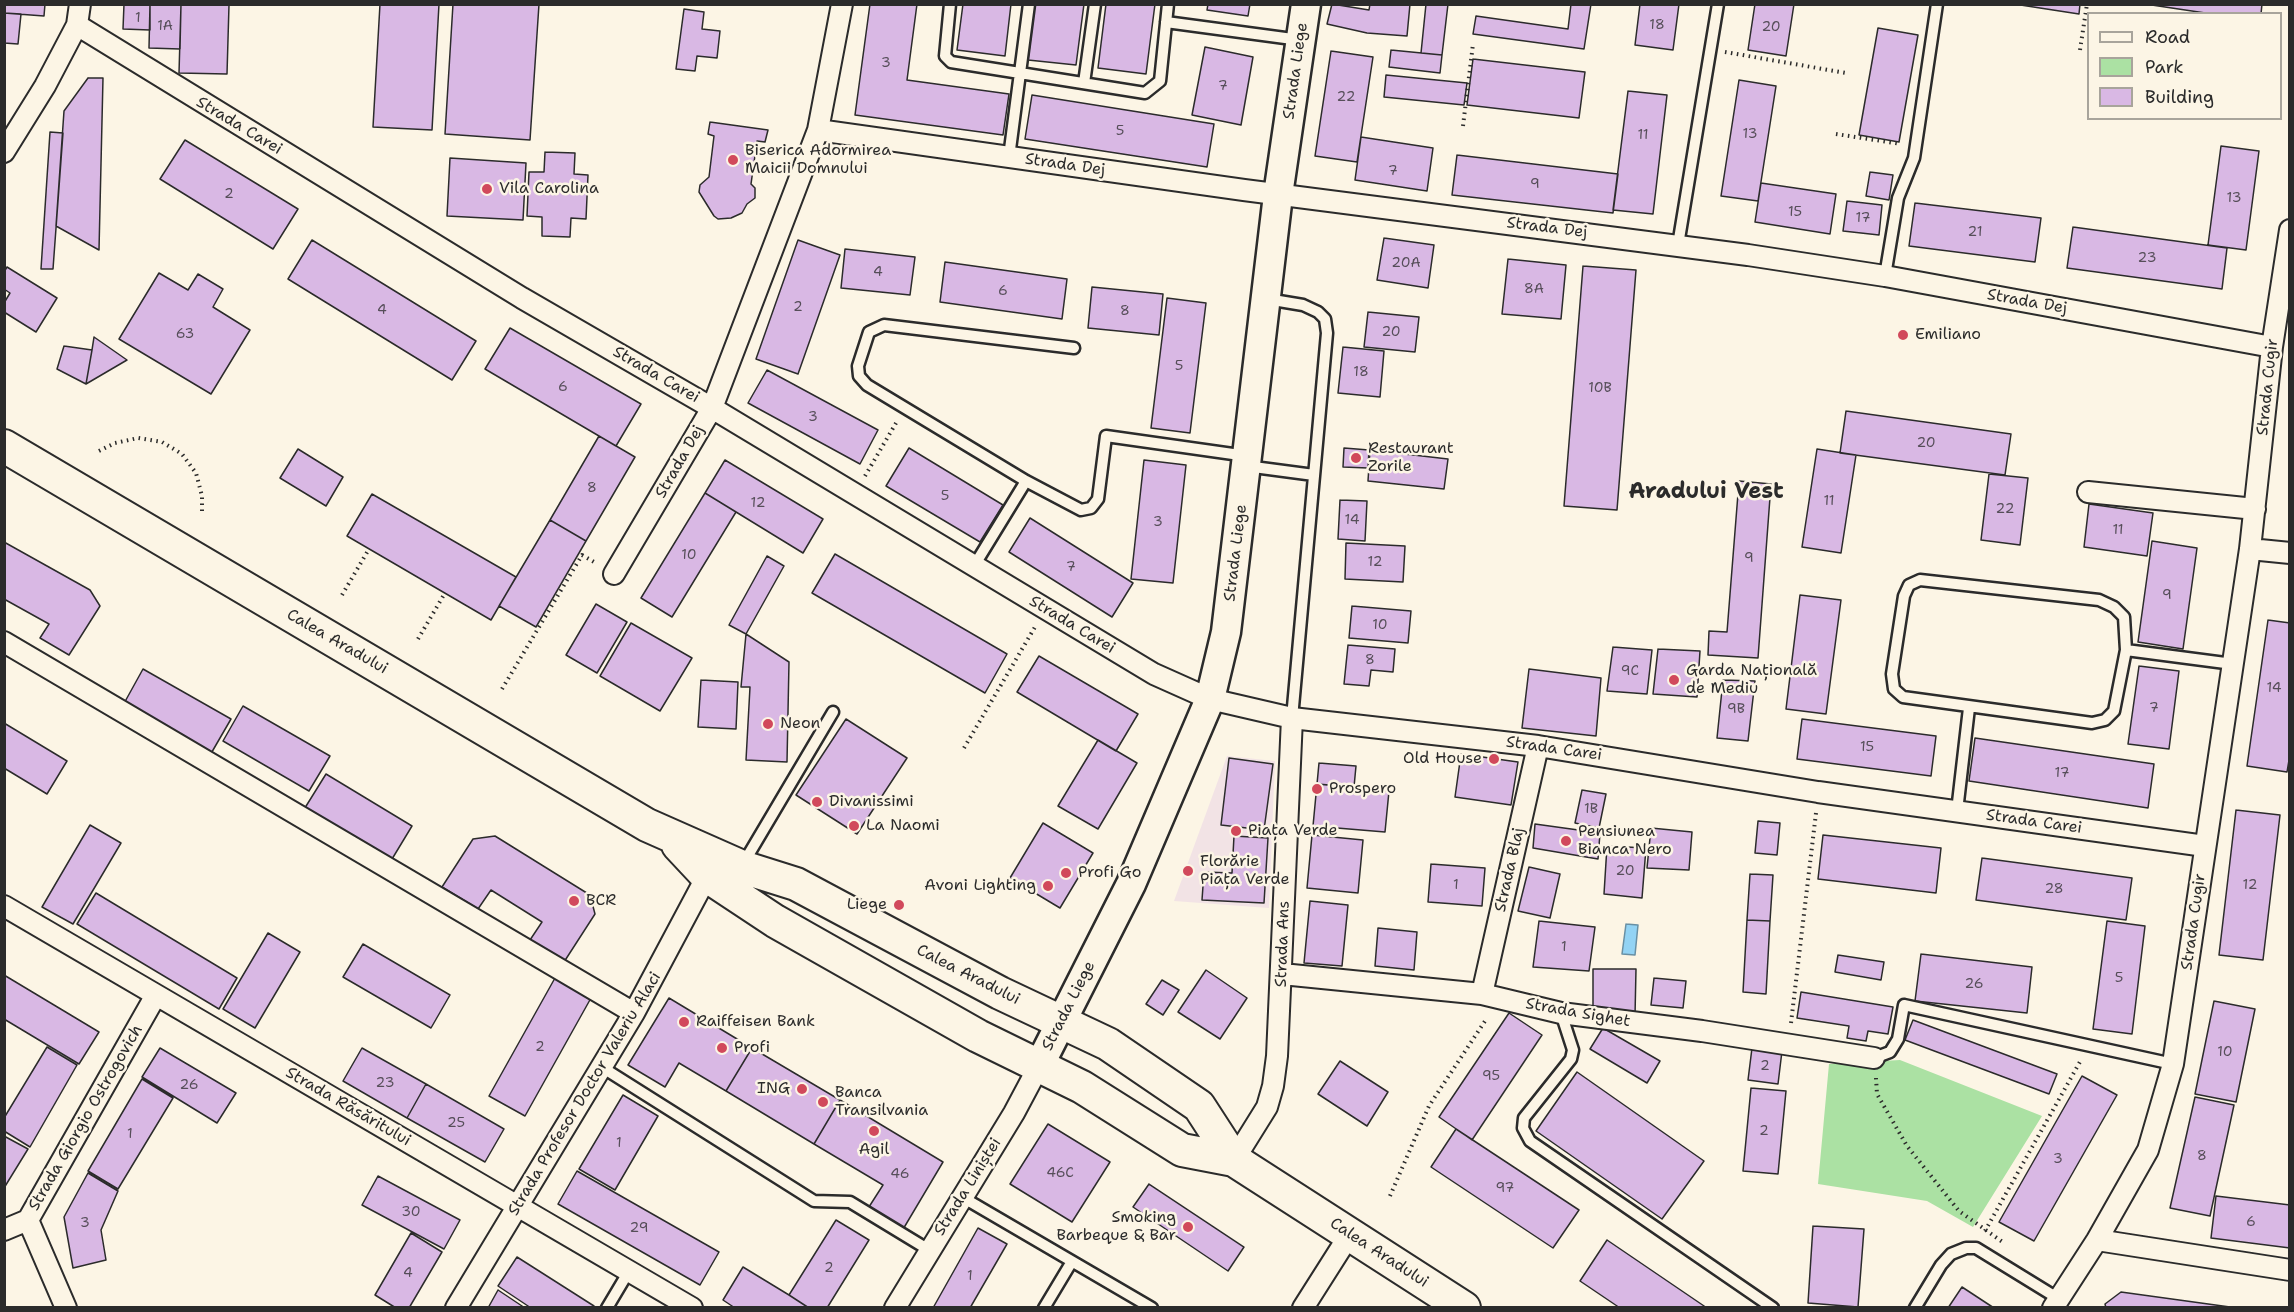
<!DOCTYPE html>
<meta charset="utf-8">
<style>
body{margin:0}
#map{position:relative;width:2294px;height:1312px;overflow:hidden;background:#fcf5e5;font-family:"Shantell Sans",sans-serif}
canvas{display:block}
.frame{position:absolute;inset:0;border:6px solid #2b2b2b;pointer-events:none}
.legend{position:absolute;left:2087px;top:12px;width:195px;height:108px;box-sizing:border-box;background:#fcf5e5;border:2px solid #a8a49b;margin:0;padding:8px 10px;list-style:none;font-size:18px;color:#2b2b2b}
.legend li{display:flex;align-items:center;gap:12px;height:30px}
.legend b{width:30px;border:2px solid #a8a49b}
</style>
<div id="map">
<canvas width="2294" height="1312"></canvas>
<div class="frame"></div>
<ul class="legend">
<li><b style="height:8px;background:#fcf5e5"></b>Road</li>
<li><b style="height:16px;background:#abe1a3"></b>Park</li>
<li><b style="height:16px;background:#d9b8e4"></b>Building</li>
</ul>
</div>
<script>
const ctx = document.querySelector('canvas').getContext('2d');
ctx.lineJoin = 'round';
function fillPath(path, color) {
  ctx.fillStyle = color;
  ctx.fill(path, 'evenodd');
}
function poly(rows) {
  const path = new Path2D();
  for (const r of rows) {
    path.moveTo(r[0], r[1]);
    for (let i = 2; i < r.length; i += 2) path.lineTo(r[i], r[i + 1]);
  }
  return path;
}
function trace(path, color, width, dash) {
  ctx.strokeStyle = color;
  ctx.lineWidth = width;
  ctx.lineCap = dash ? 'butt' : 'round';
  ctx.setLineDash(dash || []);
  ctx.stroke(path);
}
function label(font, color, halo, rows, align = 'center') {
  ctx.font = font + ' "Shantell Sans",sans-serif';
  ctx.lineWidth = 5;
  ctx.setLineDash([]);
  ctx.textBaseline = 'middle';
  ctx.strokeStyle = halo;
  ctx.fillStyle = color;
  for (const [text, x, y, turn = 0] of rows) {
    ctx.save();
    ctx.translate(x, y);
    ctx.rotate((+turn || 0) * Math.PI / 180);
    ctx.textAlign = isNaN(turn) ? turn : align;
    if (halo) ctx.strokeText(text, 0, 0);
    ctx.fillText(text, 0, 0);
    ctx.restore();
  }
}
const built = poly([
 [1227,756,1275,761,1269,908,1174,901]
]);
const green = poly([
 [1900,1060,2042,1116,1973,1227,1927,1201,1818,1184,1829,1064]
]);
const water = poly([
 [1626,924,1638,925,1635,955,1622,954,1626,924]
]);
const building = poly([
 [4,4,45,4,44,16,4,13,4,4],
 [124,4,150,4,150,30,123,29,124,4],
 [150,4,181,4,180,49,149,48,150,4],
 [181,4,229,5,227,74,179,73,181,4],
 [380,4,439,4,432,130,373,127,380,4],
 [453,4,539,4,530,140,445,134,453,4],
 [870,4,917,4,907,80,1009,94,1003,135,855,115,870,4],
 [963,4,1011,4,1005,56,957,50,963,4],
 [1035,4,1084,4,1076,65,1028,60,1035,4],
 [1106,4,1155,4,1146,74,1098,68,1106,4],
 [1208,4,1250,4,1248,16,1207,10,1208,4],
 [1332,4,1369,10,1370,4,1410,4,1407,36,1367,33,1327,24,1332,4],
 [1426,4,1448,4,1442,55,1421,53,1426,4],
 [1571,4,1591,4,1584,49,1473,34,1476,16,1568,29,1571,4],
 [1640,4,1679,4,1673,50,1635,45,1640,4],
 [1755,4,1794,4,1786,56,1748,50,1755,4],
 [2014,4,2080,4,2079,14,2014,4],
 [2145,4,2262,4,2261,14,2212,14,2145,4],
 [684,9,704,12,702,29,720,31,717,58,697,56,695,71,676,69,684,9],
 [4,13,21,14,18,44,4,43,4,13],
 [1878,28,1918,35,1899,142,1859,135,1878,28],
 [1205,47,1253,57,1241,125,1192,115,1205,47],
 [1391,50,1442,55,1440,73,1389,67,1391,50],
 [1331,51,1373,57,1357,162,1315,156,1331,51],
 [1473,59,1585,72,1579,118,1467,105,1473,59],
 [1386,75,1467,83,1464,105,1384,97,1386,75],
 [88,78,103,78,99,250,56,226,64,111,88,78],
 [1739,80,1776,86,1758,201,1721,196,1739,80],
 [1628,91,1667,95,1653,214,1613,210,1628,91],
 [1032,95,1214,124,1207,167,1025,139,1032,95],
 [710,122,768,130,765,142,757,141,751,184,755,188,755,198,747,204,742,213,731,218,718,219,714,216,699,192,700,185,709,177,714,136,708,134,710,122],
 [50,132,63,133,53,269,41,269,50,132],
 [1361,137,1433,148,1427,191,1355,180,1361,137],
 [185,140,298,209,273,249,160,179,185,140],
 [2221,146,2259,151,2246,250,2208,245,2221,146],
 [545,152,575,153,574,174,588,175,586,219,571,218,570,237,542,236,542,217,527,216,529,172,544,172,545,152],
 [1457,155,1618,174,1613,213,1452,195,1457,155],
 [450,158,526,163,523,220,447,216,450,158],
 [1870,172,1893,175,1889,200,1866,196,1870,172],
 [1761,183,1836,194,1830,234,1755,222,1761,183],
 [1847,201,1882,205,1879,235,1843,231,1847,201],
 [1915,203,2041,218,2035,262,1909,246,1915,203],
 [2073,227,2227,248,2222,289,2067,268,2073,227],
 [1384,238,1434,245,1428,288,1377,280,1384,238],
 [312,240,476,341,452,380,288,279,312,240],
 [798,240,840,255,798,374,756,359,798,240],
 [845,249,915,257,910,295,841,288,845,249],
 [1508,259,1566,265,1561,319,1502,314,1508,259],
 [945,262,1067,279,1062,319,940,302,945,262],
 [1583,266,1636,270,1617,510,1564,506,1583,266],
 [7,267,57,298,36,332,4,312,4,303,10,293,4,289,4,272,7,267],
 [159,273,188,290,198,274,223,289,213,307,250,330,211,394,119,339,159,273],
 [1092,287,1163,294,1159,335,1088,328,1092,287],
 [1167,298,1206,303,1190,433,1151,428,1167,298],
 [1368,312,1419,317,1415,352,1364,347,1368,312],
 [510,328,641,404,616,446,485,369,510,328],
 [94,337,127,360,86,384,92,350,94,337],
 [64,346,92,350,86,384,57,369,64,346],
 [1343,347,1384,351,1380,397,1338,393,1343,347],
 [767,370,878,430,860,464,748,403,767,370],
 [1846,411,2011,434,2005,475,1840,453,1846,411],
 [599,436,635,457,586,541,550,520,599,436],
 [909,448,1003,505,980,542,886,486,909,448],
 [1344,448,1369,450,1368,468,1343,467,1344,448],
 [298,449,343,477,326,506,280,478,298,449],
 [1817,449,1856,455,1841,553,1802,547,1817,449],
 [1370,450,1448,459,1444,489,1368,481,1370,450],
 [725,460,823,519,803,553,705,493,725,460],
 [1144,460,1186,465,1173,583,1131,579,1144,460],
 [1989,474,2028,478,2020,545,1981,540,1989,474],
 [1739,481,1771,484,1758,658,1708,655,1709,631,1727,632,1739,481],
 [705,493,736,512,672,617,641,598,705,493],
 [372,494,516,577,491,620,347,536,372,494],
 [1340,500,1367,501,1365,541,1338,539,1340,500],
 [2089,504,2153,513,2147,556,2084,547,2089,504],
 [1030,518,1133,583,1112,617,1009,552,1030,518],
 [550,520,586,541,536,627,499,606,550,520],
 [2152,541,2197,548,2183,649,2138,642,2152,541],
 [4,542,90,590,100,606,69,655,40,638,49,624,4,599,4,542],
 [1346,543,1405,546,1403,582,1345,579,1346,543],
 [835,554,1007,654,985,693,812,593,835,554],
 [767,556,784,566,746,634,729,625,767,556],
 [1800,595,1841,600,1826,714,1786,709,1800,595],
 [596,604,627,622,597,673,566,655,596,604],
 [1352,606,1411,611,1408,643,1349,638,1352,606],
 [2268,620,2290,623,2290,754,2287,772,2247,766,2268,620],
 [631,623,692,658,660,711,600,676,631,623],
 [746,634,789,662,787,762,746,760,750,687,741,687,746,634],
 [1348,645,1395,649,1393,672,1371,670,1369,686,1344,684,1348,645],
 [1613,647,1652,650,1647,694,1607,691,1613,647],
 [1658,649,1700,651,1697,697,1653,694,1658,649],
 [1039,656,1138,714,1116,751,1017,692,1039,656],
 [2139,666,2179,671,2169,749,2128,744,2139,666],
 [143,669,231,719,209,757,122,707,143,669],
 [1529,669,1601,678,1596,736,1522,728,1529,669],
 [701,680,738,682,736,729,698,727,701,680],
 [1723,680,1755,681,1748,741,1717,738,1723,680],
 [243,706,330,756,309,791,223,741,243,706],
 [846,719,907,758,857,834,796,795,846,719],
 [1802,719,1936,736,1931,776,1797,759,1802,719],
 [4,723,67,761,47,794,4,768,4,723],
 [1975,738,2154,764,2148,808,1969,781,1975,738],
 [1098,740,1137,763,1098,829,1058,806,1098,740],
 [1461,754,1518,762,1511,805,1455,797,1461,754],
 [1229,758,1273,764,1264,830,1221,825,1229,758],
 [1319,763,1356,766,1354,787,1317,784,1319,763],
 [326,774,412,826,389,864,303,811,326,774],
 [1317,784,1389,791,1385,832,1313,826,1317,784],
 [1582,790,1606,794,1599,828,1575,823,1582,790],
 [2236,810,2280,815,2263,960,2219,955,2236,810],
 [1758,821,1780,823,1777,855,1755,853,1758,821],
 [1043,823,1093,853,1060,908,1010,878,1043,823],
 [1535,824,1600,833,1598,859,1533,848,1535,824],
 [90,825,121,843,73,924,42,907,90,825],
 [1651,828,1692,832,1689,870,1647,868,1651,828],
 [1312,835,1363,840,1358,893,1307,888,1312,835],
 [1823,835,1941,848,1936,893,1818,879,1823,835],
 [495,836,590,895,595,914,564,962,530,940,542,922,491,890,478,909,442,887,473,839,495,836],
 [1234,836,1268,838,1264,903,1202,900,1204,872,1232,873,1234,836],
 [1607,846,1646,848,1642,898,1604,894,1607,846],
 [1982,858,2132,878,2126,920,1976,900,1982,858],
 [1431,864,1485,868,1482,906,1428,902,1431,864],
 [1529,867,1560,874,1550,918,1518,911,1529,867],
 [1750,874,1773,875,1770,921,1747,920,1750,874],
 [96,893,237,978,219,1009,77,924,96,893],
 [1310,901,1348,905,1342,966,1304,963,1310,901],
 [1747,920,1770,921,1766,994,1743,992,1747,920],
 [1539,921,1595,927,1589,971,1533,967,1539,921],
 [2107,921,2145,926,2132,1034,2093,1029,2107,921],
 [1378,928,1417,932,1414,970,1375,966,1378,928],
 [268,933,300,952,255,1028,223,1009,268,933],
 [363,944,450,995,431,1028,343,977,363,944],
 [1921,954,2032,967,2027,1013,1915,1001,1921,954],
 [1838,955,1884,962,1881,980,1835,972,1838,955],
 [1593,969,1636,969,1635,1016,1593,1014,1593,969],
 [1206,970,1247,998,1220,1039,1178,1012,1206,970],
 [4,975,99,1032,79,1064,4,1019,4,975],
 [555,978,591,998,525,1116,489,1096,555,978],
 [1654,978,1686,981,1683,1008,1651,1005,1654,978],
 [1162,980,1179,990,1163,1015,1146,1004,1162,980],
 [1801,992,1893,1007,1888,1034,1868,1031,1866,1041,1847,1038,1849,1026,1797,1018,1801,992],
 [669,998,752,1048,726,1091,679,1063,665,1087,628,1065,669,998],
 [2214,1001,2255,1009,2236,1102,2195,1094,2214,1001],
 [1509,1013,1542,1035,1472,1140,1439,1117,1509,1013],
 [1913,1020,2057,1074,2049,1094,1905,1040,1913,1020],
 [1603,1028,1660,1061,1647,1083,1590,1049,1603,1028],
 [47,1047,77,1065,30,1147,4,1131,4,1118,47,1047],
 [160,1048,236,1093,217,1123,142,1077,160,1048],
 [362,1048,426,1084,407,1118,343,1081,362,1048],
 [752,1048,840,1100,814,1144,726,1091,752,1048],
 [1752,1048,1782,1051,1778,1084,1748,1080,1752,1048],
 [1340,1061,1388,1092,1367,1126,1318,1094,1340,1061],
 [1577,1072,1704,1161,1662,1219,1536,1131,1577,1072],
 [2082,1076,2117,1095,2034,1241,1999,1222,2082,1076],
 [142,1079,173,1098,118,1189,88,1171,142,1079],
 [426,1084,504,1129,485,1162,407,1118,426,1084],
 [1751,1088,1786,1091,1778,1174,1743,1171,1751,1088],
 [623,1095,658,1116,615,1190,579,1169,623,1095],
 [2195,1097,2234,1105,2210,1216,2170,1208,2195,1097],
 [840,1100,943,1162,902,1231,867,1210,883,1185,814,1144,840,1100],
 [1048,1124,1110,1162,1072,1222,1010,1184,1048,1124],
 [1456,1129,1579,1210,1553,1248,1431,1167,1456,1129],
 [4,1136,28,1149,4,1188,4,1136],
 [577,1171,719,1252,700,1285,558,1204,577,1171],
 [88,1173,118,1191,101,1230,106,1260,73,1268,64,1217,88,1173],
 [378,1176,460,1220,444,1249,362,1205,378,1176],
 [1149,1184,1244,1247,1228,1271,1133,1207,1149,1184],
 [2216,1196,2290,1205,2290,1248,2211,1238,2216,1196],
 [836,1220,869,1240,827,1308,809,1308,789,1295,836,1220],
 [1813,1226,1864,1229,1858,1307,1808,1303,1813,1226],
 [978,1228,1007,1244,970,1308,933,1308,978,1228],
 [411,1233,442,1252,409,1308,396,1308,375,1295,411,1233],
 [1607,1240,1707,1308,1620,1308,1580,1281,1607,1240],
 [517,1257,594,1306,593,1308,531,1308,498,1286,517,1257],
 [743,1267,789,1295,809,1308,735,1308,723,1300,743,1267],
 [1962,1287,1994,1308,1948,1308,1962,1287],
 [498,1290,525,1308,488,1308,498,1290],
 [2121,1292,2230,1307,2230,1308,2106,1308,2105,1304,2121,1292]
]);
const path = poly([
 [2080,50,2087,4],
 [1725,52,1846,73],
 [1463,126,1473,44],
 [1836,134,1901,144],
 [99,451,115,443,138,438,162,442,182,454,196,473,202,496,202,512],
 [865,476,896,423],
 [342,595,369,549],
 [418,639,445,593],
 [502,689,582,555,596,563],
 [964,748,1035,627],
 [1791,1023,1816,813],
 [1876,1078,1877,1094,1907,1146,1959,1211,2004,1243],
 [1390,1196,1429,1106,1487,1018],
 [1985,1231,2081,1060]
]);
const lane = poly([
 [950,4,945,56,951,62,1145,93,1160,81,1168,4],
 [1166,22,1300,40],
 [1084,83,1095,4],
 [1009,157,1029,4],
 [1678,245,1718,4],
 [1885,276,1898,198,1914,158,1937,4],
 [1267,299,1303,305,1318,312,1325,319,1327,333,1292,718],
 [1074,348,884,325,869,332,858,366,859,376,867,385,1026,481,1081,510,1091,508,1098,499,1106,436,1247,456],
 [1246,466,1314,475],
 [974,566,1026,481],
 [1920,580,2099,600,2114,607,2124,617,2126,650,2114,711,2105,720,2092,723,1903,697,1894,689,1892,674,1904,596,1909,585,1920,580],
 [2126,650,2233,664],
 [1957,811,1969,708],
 [743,864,833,712],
 [1561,1013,1573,1050,1571,1059,1524,1118,1523,1128,1530,1141,1773,1308],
 [1874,1058,1890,1052,1898,1039,1904,1005,2173,1064],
 [600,1066,814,1201,850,1202,929,1250],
 [962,1197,1152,1308],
 [607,1308,629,1271],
 [1044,1308,1071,1263],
 [1915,1308,1941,1265,1951,1254,1966,1248,1976,1248,2059,1299]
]);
const street = poly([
 [77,25,522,298,712,408,1154,674,1210,699,1292,718,1538,746,1818,792,2205,846],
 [818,130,1244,190,1748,255,1885,276,2272,347],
 [4,152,45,86,77,25,80,4],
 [2088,492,2255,509],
 [2250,549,2290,553],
 [614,574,712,408,818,130,842,4],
 [4,642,634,1013],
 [4,906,692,1308],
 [1282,974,1482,994,1561,1013,1702,1031,1874,1058],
 [1482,994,1538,746],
 [1234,1160,1267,1107,1273,1086,1277,1056,1292,718],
 [28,1220,156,995],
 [28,1220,66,1308],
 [4,1230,28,1220],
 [2097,1240,2290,1270],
 [456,1308,634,1013,707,876],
 [895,1308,1014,1113,1039,1066],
 [1303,1308,1350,1234],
 [2053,1308,2097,1240,2148,1150,2173,1064,2250,549,2272,347,2290,230]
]);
const secondary = poly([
 [1039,1066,1131,884,1210,699,1226,632,1278,195,1306,4]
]);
const primary = poly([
 [4,446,647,825,742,867,796,884,1000,993,1108,1044,1199,1106,1234,1160],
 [678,845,707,876,775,921,978,1036,1082,1087,1182,1150,1234,1160,1464,1308]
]);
const markers = [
 [733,160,6,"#d1495b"],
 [487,189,6,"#d1495b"],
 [1903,335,6,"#d1495b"],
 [1356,458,6,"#d1495b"],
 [1674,680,6,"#d1495b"],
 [768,724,6,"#d1495b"],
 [1494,759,6,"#d1495b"],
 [1317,789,6,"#d1495b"],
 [817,802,6,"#d1495b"],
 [854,826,6,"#d1495b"],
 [1236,831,6,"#d1495b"],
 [1566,841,6,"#d1495b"],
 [1188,871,6,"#d1495b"],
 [1066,873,6,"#d1495b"],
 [1048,886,6,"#d1495b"],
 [574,901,6,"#d1495b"],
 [899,905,6,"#d1495b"],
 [684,1022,6,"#d1495b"],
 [722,1048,6,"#d1495b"],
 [802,1089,6,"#d1495b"],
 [823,1102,6,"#d1495b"],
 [874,1131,6,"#d1495b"],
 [1188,1227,6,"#d1495b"]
];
const numberNames = [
 ["1",138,18],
 ["18",1657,25],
 ["1A",165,26],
 ["20",1771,27],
 ["3",886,63],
 ["7",1223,86],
 ["22",1346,97],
 ["5",1120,131],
 ["13",1750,134],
 ["11",1643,135],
 ["7",1393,171],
 ["9",1535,184],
 ["2",229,194],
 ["13",2234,198],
 ["15",1795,212],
 ["17",1863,218],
 ["21",1975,232],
 ["23",2147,258],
 ["20A",1406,263],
 ["4",878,272],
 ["8A",1534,289],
 ["6",1003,291],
 ["2",798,307],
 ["4",382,310],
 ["8",1125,311],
 ["20",1391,332],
 ["63",185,334],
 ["5",1179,366],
 ["18",1361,372],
 ["6",563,387],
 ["10B",1600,388],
 ["3",813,417],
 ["20",1926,443],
 ["8",592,488],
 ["5",945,496],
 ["11",1829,501],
 ["12",758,503],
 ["22",2005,509],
 ["14",1352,520],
 ["3",1158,522],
 ["11",2118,530],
 ["10",689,555],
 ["9",1749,558],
 ["12",1375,562],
 ["7",1071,567],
 ["9",2167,595],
 ["10",1380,625],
 ["8",1370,660],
 ["9C",1630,671],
 ["14",2274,688],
 ["7",2154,708],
 ["9B",1736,709],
 ["15",1867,747],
 ["17",2062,773],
 ["1B",1591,809],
 ["20",1625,871],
 ["1",1456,885],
 ["12",2250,885],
 ["28",2054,889],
 ["1",1564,947],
 ["5",2119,978],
 ["26",1974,984],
 ["2",540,1047],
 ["10",2225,1052],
 ["2",1765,1066],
 ["95",1491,1076],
 ["23",385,1083],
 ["26",189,1085],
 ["25",456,1123],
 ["2",1764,1131],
 ["1",130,1134],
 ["1",619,1143],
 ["8",2202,1156],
 ["3",2058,1159],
 ["46C",1060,1173],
 ["46",900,1174],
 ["97",1505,1188],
 ["30",411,1212],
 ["6",2251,1222],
 ["3",85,1223],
 ["29",639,1228],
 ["2",829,1268],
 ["4",408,1273],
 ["1",970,1276]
];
const streetNames = [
 ["Strada Liege",1296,71,-82],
 ["Strada Carei",239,126,31],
 ["Strada Dej",1065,165,8],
 ["Strada Dej",1547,228,7],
 ["Strada Dej",2027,302,10],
 ["Strada Carei",656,375,30],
 ["Strada Cugir",2268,387,-84],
 ["Strada Dej",680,462,-60],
 ["Strada Liege",1236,553,-83],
 ["Strada Carei",1072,625,31],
 ["Calea Aradului",337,642,30],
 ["Strada Carei",1554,749,8],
 ["Strada Carei",2034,822,8],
 ["Strada Blaj",1510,870,-77],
 ["Strada Cugir",2194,922,-82],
 ["Strada Ans",1283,944,-88],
 ["Calea Aradului",968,975,27],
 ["Strada Liege",1069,1006,-63],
 ["Strada Sighet",1578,1013,10],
 ["Strada Profesor Doctor Valeriu Alaci",585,1094,-59],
 ["Strada Răsăritului",348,1107,30],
 ["Strada Giorgio Ostrogovich",86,1118,-60],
 ["Strada Liniștei",968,1187,-58],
 ["Calea Aradului",1379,1253,33]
];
const poiNames = [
 ["Biserica Adormirea",745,151],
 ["Maicii Domnului",745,169],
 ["Vila Carolina",499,189],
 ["Emiliano",1915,335],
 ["Restaurant",1368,449],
 ["Zorile",1368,467],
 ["Garda Națională",1686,671],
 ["de Mediu",1686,689],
 ["Neon",780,724],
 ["Old House",1482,759,"right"],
 ["Prospero",1329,789],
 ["Divanissimi",829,802],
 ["La Naomi",866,826],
 ["Piața Verde",1248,831],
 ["Pensiunea",1578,832],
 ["Bianca Nero",1578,850],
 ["Florărie",1200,862],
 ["Piața Verde",1200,880],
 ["Profi Go",1078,873],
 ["Avoni Lighting",1036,886,"right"],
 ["BCR",586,901],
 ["Liege",887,905,"right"],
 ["Raiffeisen Bank",696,1022],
 ["Profi",734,1048],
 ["ING",790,1089,"right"],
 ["Banca",835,1093],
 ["Transilvania",835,1111],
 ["Agil",874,1150,"center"],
 ["Smoking",1176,1218,"right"],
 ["Barbeque & Bar",1176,1236,"right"]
];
const districtNames = [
 ["Aradului Vest",1706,492]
];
fillPath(built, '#f2e3e5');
fillPath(green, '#abe1a3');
fillPath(water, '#93d3f4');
trace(water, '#6990a4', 1.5);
fillPath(building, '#d9b8e4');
trace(building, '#2b2b2b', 1.5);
trace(lane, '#2b2b2b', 15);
trace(street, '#2b2b2b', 24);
trace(secondary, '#2b2b2b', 33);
trace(primary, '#2b2b2b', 36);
trace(path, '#2b2b2b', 4, [1.5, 4.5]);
trace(lane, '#fcf5e5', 10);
trace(street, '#fcf5e5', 20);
trace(secondary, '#fcf5e5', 28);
trace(primary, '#fcf5e5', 32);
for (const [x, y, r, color] of markers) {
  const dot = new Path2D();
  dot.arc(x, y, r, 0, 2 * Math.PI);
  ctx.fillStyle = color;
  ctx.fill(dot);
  trace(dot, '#fcf5e5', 2);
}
label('14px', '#564e59', null, numberNames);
label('16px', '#2b2b2b', '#fcf5e5', streetNames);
label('16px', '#2b2b2b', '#fcf5e5', poiNames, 'left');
label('bold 22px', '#2b2b2b', '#fcf5e5', districtNames);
</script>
